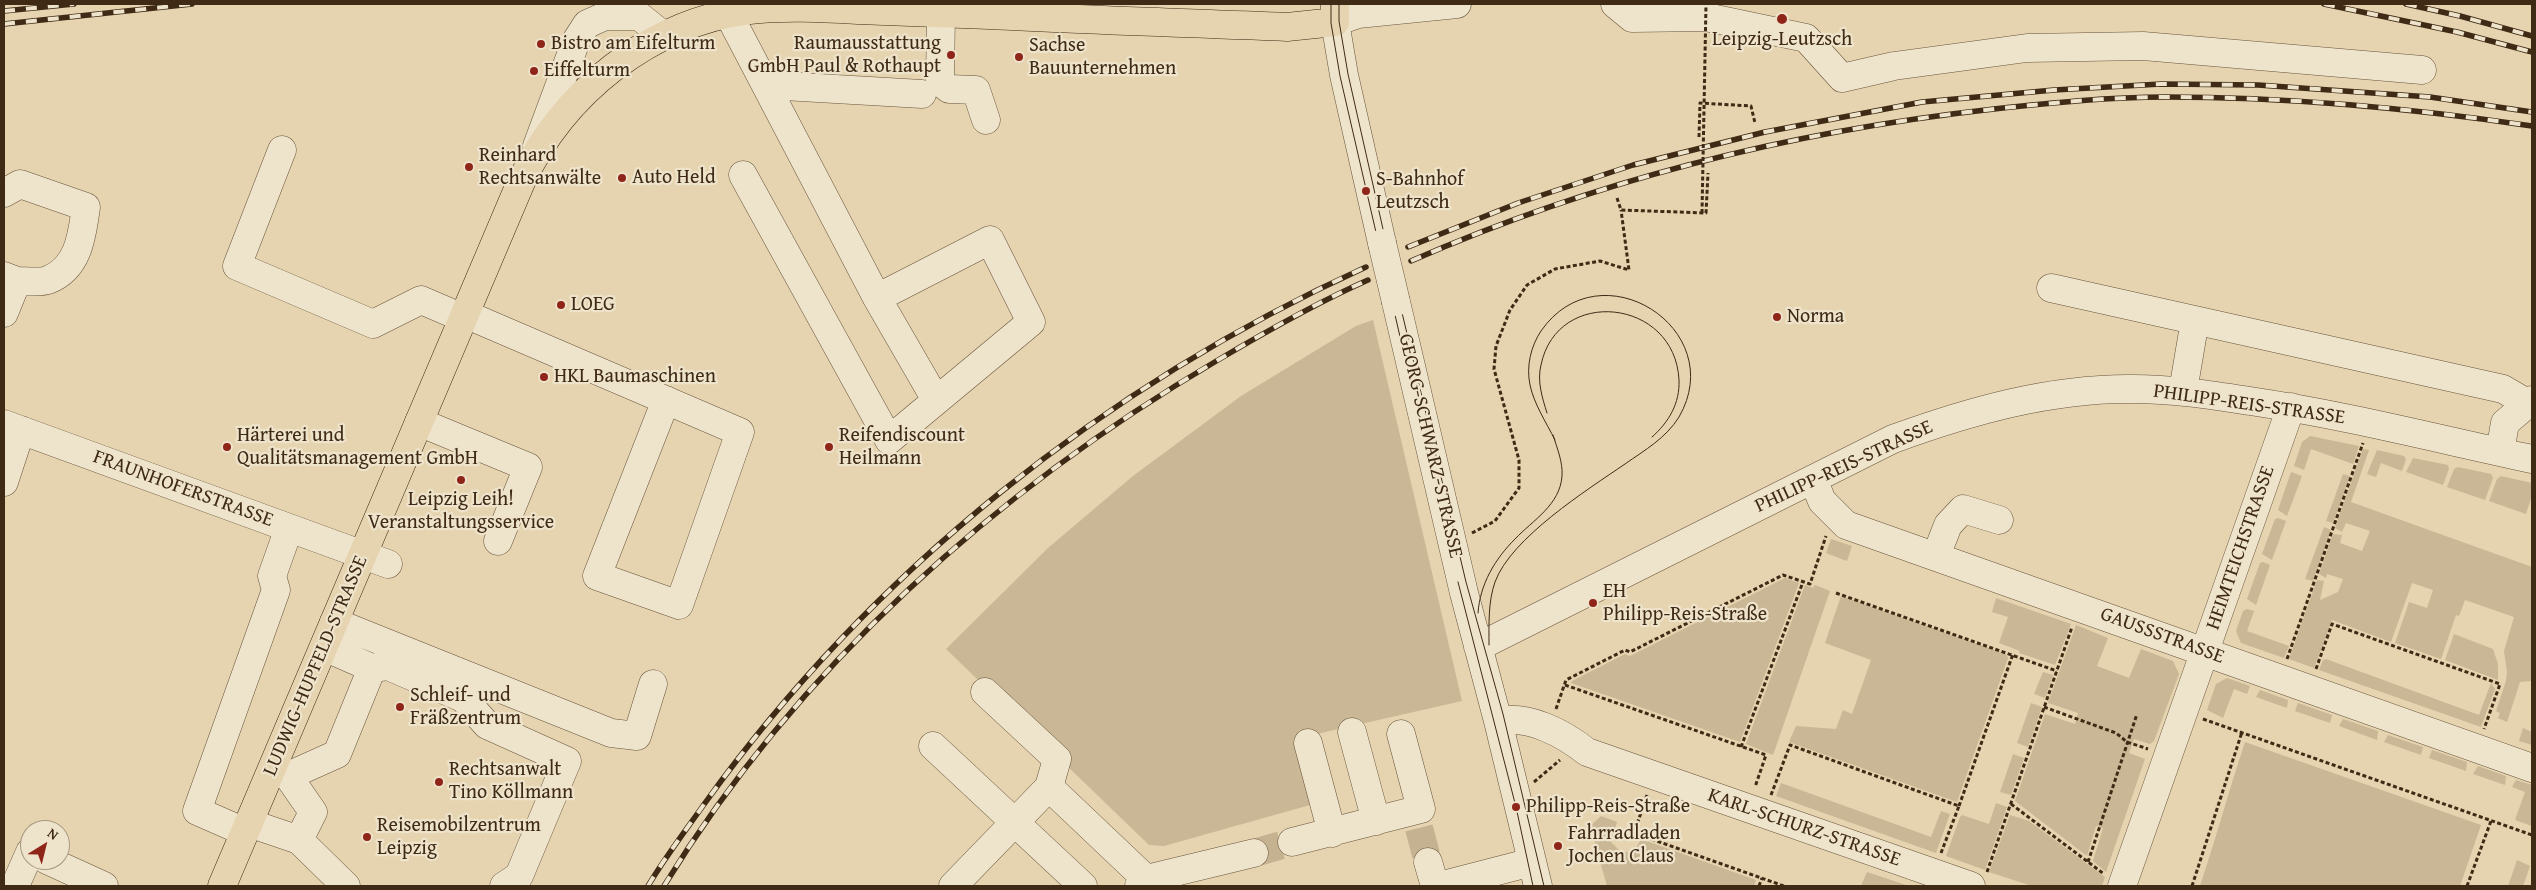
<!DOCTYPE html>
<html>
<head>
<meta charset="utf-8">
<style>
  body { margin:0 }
  #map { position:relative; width:2536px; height:890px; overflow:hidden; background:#e5d4af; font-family:"Gentium Book Plus",serif }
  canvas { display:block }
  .frame { position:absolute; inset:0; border:5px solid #3f2a16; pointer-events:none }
  .north { position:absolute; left:20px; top:820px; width:50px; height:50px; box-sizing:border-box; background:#eee3cb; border:1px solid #a89983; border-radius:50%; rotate:36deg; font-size:14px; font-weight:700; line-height:20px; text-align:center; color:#3f2a16 }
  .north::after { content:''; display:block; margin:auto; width:18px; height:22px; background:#8f2418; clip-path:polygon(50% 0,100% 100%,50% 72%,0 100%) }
</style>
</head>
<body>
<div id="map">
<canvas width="2536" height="890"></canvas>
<div class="frame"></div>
<div class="north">N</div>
</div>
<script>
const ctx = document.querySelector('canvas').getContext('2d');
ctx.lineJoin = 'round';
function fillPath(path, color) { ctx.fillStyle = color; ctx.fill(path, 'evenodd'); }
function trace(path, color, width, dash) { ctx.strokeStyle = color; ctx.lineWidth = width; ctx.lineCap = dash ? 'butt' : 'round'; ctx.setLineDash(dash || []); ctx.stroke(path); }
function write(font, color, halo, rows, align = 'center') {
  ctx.font = font + ' "Gentium Book Plus",serif'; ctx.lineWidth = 4.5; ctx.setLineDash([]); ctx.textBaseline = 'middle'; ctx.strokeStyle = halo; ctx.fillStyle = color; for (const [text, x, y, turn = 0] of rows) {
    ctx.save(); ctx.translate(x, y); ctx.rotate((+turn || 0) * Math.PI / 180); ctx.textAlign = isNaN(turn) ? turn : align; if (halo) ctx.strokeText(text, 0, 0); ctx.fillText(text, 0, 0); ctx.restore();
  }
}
fillPath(new Path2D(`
  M1373,320L1462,701L1299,738L1310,805L1164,846L1149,845L946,649L1048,548L1133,476L1241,396L1356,326Z
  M2310,436L2359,446L2353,464L2311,449L2304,470L2294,466L2302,442Z
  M2363,449L2369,450L2351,502L2532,567V681L2520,682L2507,722L2498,718L2500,713L2496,711L2506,681L2507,672L2504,651L2514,617L2465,600L2459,616L2456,615L2441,659L2395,643L2409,602L2427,608L2433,590L2412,583L2391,642L2332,620L2314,668L2289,659L2317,580L2324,581L2320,600L2338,592L2343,579L2327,574L2326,578L2319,574L2333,534L2342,535L2340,543L2362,551L2370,531L2346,523L2342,532L2335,528Z
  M2377,450L2404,456L2406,459L2402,471L2381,463L2376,477L2367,474Z
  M2413,458L2448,465L2449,469L2443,485L2406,472Z
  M2458,467L2491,474L2493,478L2485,500L2447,487L2454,469Z
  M2291,472L2302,476L2287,516L2278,510Z
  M2343,474L2350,476L2333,523L2326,521Z
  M2501,476L2532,483V495L2526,514L2489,501L2497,479Z
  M2278,518L2286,521L2272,560L2262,554L2275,519Z
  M2324,527L2331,530L2313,581L2305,579Z
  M1831,539L1852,546L1847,561L1826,553Z
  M2263,562L2270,565L2256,605L2247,599L2260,563Z
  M1785,578L1799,583L1740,742L1571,683L1572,681L1625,654L1630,656Z
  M1805,585L1813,588L1815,585L1830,591L1773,755L1746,744Z
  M1841,596L2006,654L2008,658L1957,802L1789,742L1796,726L1836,729L1843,710L1852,714L1871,660L1825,643Z
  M1996,598L2071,624L2055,665L2019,653L2020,651L1999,643L2008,617L1992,612Z
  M2247,609L2254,611L2247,631L2289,646L2284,658L2241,643L2236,631L2243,611Z
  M2076,625L2108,638L2097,666L2129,678L2141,649L2173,661L2179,674L2154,741L2150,744L2134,739L2129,753L2145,759L2106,872L2093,861L2103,828L2096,826L2087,856L2015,801L2045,714L2075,724L2078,713L2048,703Z
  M2454,634L2493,649L2498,664V680L2445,660Z
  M2326,659L2479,715L2491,683L2495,689L2481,727L2319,670L2323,660Z
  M2043,672L2053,675L2045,698L2034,694Z
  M2227,678L2250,686L2247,694L2234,689L2223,718L2207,710L2216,684Z
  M2260,690L2288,700L2287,708L2256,697Z
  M2031,703L2042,707L2028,747L2017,743Z
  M2298,703L2332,715L2330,723L2295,711Z
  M2343,719L2378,731L2377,740L2339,726Z
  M2523,728L2532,732V745L2519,741Z
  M2388,735L2423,747L2421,755L2384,742Z
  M2245,742L2481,825L2460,886H2200C2216,838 2229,790 2245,742Z
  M2432,750L2467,762L2466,771L2429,758Z
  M2013,754L2024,758L2011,795L2000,792Z
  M2478,766L2506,776L2505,785L2473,774Z
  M2516,780L2532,785V826L2515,820L2525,792L2512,787Z
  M1781,783L1931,837L1941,811L1950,814L1936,853L1776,796Z
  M1996,803L2007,807L1985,870L1946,856L1960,817L1962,815L1989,824Z
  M2010,815L2029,821L2105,877L2102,886H2032L1989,872Z
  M1601,816L1617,822L1611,842L1619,850L1633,854L1641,839L1756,880L1754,886H1607L1590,826Z
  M2517,860L2530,866L2523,886H2508Z
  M1867,872L1906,885L1907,886H1861Z`), '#c9b795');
trace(new Path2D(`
  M1419,828L1428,862
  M1254,853L1292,842`), '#c4b290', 28, [28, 14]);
const minor = new Path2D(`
  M1615,4L1632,18L1706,17L1806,38L1842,78L1894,66L2027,48L2143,46L2422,70
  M941,13L940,82L949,89L976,90L986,120
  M729,15L877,298L990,240L1031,322L889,440L743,175
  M766,85L922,94
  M537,146L576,41L587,24L605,16H639L664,36
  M282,150L237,266L373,324L421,300L463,318
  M4,193L20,184L86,207C82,235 79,268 48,280C40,283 26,281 17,281
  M1382,243L1344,75L1335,22L1358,14L1457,4
  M4,276L17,281L4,313
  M2051,288L2503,389L2527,403
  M877,298L936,400
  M1396,302L1464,593L1498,721L1538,886
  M465,314L740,432L679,605L597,576L666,400
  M2183,391L2195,320
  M419,422L528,467L498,541
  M4,424L388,564
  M2500,452L2505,423L2532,400
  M1813,479L1822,501L1846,525L2532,768
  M4,482L21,430
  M1936,556L1948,525L1963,509L1999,520
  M334,622L611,733L637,736L653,684
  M1478,647L1893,439C1970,411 2051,388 2133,389C2173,389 2211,395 2250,401C2345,415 2438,439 2532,459
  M372,668L388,666L463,698L487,725L567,761L519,876L504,886
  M1498,721C1529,715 1563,733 1587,752L1971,886
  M1352,732L1376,821
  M1308,743L1332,833
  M933,746L1083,886
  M272,769L288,776L337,754L372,668L324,647
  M1049,787L1146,879
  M249,823L299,840L313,812L288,776
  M245,832L197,811L276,590L272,576L289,528
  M299,840L346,886
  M1292,842L1421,809L1401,734
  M47,860L104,886
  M1428,862L1435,886
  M15,886L30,852
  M953,886L1049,787L1057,759L985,692
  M1139,886L1146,879L1254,853
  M1439,886L1532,862
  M2122,886L2291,407`);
const major = new Path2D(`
  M222,886L521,182C563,93 649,23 749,10C785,6 822,8 858,10C902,12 945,13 989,15C1088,20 1187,23 1287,27L1335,22V4`);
trace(minor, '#68543c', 29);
trace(major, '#3f2a16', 29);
trace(new Path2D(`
  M1699,137L1700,103L1751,106L1755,123
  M1617,198L1621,210L1706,213L1708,173
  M1472,533L1495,521L1519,488V460L1494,369L1496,346L1510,310L1527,285L1555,269L1600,261L1629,270L1621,210
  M1836,593L2057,671
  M2287,659L2363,443
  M2316,669L2332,624L2500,684L2484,729
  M1565,685L1766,755L1755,787
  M2044,707L2116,733L2127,742L2148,749
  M1556,709L1566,680L1625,650L1630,652L1783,575L1810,584L1826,536
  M2203,719L2532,835
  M1741,747L1803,582
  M1534,782L1560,760
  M1647,795L1634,833L1784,886
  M1771,795L1790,745L1959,806L1941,853
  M2011,804L2104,874
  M1959,806L2013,654
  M2088,862L2137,714
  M1987,872L2072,627
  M1759,886L1762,878
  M2192,886L2242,732
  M2467,886L2491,821`), '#3f2a16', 3, [4, 2.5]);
trace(minor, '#eee3cb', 28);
trace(major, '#e5d4af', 28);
trace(new Path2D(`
  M1331,4V23L1340,76L1410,380
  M1339,4V21L1348,74L1399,300L1466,582L1503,714L1544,886
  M1547,413C1542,397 1537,381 1541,365C1557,286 1675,298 1679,380C1680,403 1669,422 1652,437
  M1458,582L1516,807L1533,886
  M1478,613C1480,584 1495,559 1515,539C1533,520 1560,505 1562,476C1563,462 1557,448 1553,435
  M1489,645C1489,624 1488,602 1495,582C1511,538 1587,490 1625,464C1645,450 1666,438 1679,417C1730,329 1600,246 1541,331C1531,346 1526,366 1530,385C1534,404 1546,422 1555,440`), '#3f2a16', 1);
const rail = new Path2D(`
  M2324,4L2457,32L2532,52
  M2406,4L2460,16L2532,36
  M4,11L74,4
  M4,24L192,4
  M1408,247L1518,203L1633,165L1765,132L1922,102L2054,90L2161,84L2258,85L2430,97L2532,112
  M1411,261C1596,180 1793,131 1994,109C2050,103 2108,97 2166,97C2289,97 2410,108 2532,126
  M648,886C665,857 686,830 705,803C872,571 1106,385 1366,267
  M664,886C798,667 998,489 1218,360C1267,331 1316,303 1368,280`);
trace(rail, '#3f2a16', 5.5);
trace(rail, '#eee3cb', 4, [11]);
const minorBridge = new Path2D(`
  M1382,243L1396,302`);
trace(minorBridge, '#68543c', 29, []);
trace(new Path2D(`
  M1702,213L1706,4`), '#3f2a16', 3, [4, 2.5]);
trace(minorBridge, '#eee3cb', 28);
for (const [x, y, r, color] of [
  [1782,19,6,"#8f2418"],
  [541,44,5,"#8f2418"],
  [951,55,5,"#8f2418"],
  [1019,57,5,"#8f2418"],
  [534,71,5,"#8f2418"],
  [469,167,5,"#8f2418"],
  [622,178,5,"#8f2418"],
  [1366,191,5,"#8f2418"],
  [561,305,5,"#8f2418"],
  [1777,317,5,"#8f2418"],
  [544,377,5,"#8f2418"],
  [227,447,5,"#8f2418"],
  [829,447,5,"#8f2418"],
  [461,480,5,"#8f2418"],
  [1593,603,5,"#8f2418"],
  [400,707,5,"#8f2418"],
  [439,782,5,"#8f2418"],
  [1516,807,5,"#8f2418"],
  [367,837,5,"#8f2418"],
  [1558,846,5,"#8f2418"]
]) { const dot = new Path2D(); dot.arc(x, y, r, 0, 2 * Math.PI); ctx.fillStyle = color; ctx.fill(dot); trace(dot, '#eee3cb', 2); }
write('20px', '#3f2a16', '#eee3cb', [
  ["Leipzig-Leutzsch",1782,40,"center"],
  ["Bistro am Eifelturm",551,44],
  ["Raumausstattung",941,44,"right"],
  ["GmbH Paul & Rothaupt",941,67,"right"],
  ["Sachse",1029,46],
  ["Bauunternehmen",1029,69],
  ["Eiffelturm",544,71],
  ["Reinhard",479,156],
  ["Rechtsanwälte",479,179],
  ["Auto Held",632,178],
  ["S-Bahnhof",1376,180],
  ["Leutzsch",1376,203],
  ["LOEG",571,305],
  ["Norma",1787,317],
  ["HKL Baumaschinen",554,377],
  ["Härterei und",237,436],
  ["Qualitätsmanagement GmbH",237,459],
  ["Reifendiscount",839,436],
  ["Heilmann",839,459],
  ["Leipzig Leih!",461,500,"center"],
  ["Veranstaltungsservice",461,523,"center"],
  ["EH",1603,592],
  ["Philipp-Reis-Straße",1603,615],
  ["Schleif- und",410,696],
  ["Fräßzentrum",410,719],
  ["Rechtsanwalt",449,770],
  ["Tino Köllmann",449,793],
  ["Philipp-Reis-Straße",1526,807],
  ["Reisemobilzentrum",377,826],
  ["Leipzig",377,849],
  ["Fahrradladen",1568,834],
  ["Jochen Claus",1568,857]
], 'left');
write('20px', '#3f2a16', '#eee3cb', [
  ["PHILIPP-REIS-STRASSE",2249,405,8],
  ["GEORG-SCHWARZ-STRASSE",1430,446,77],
  ["PHILIPP-REIS-STRASSE",1844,467,-25],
  ["FRAUNHOFERSTRASSE",183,489,20],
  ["HEIMTEICHSTRASSE",2241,548,-71],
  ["GAUSSSTRASSE",2162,636,20],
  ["LUDWIG-HUPFELD-STRASSE",316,666,-67],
  ["KARL-SCHURZ-STRASSE",1804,828,19]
]);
</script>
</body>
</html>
